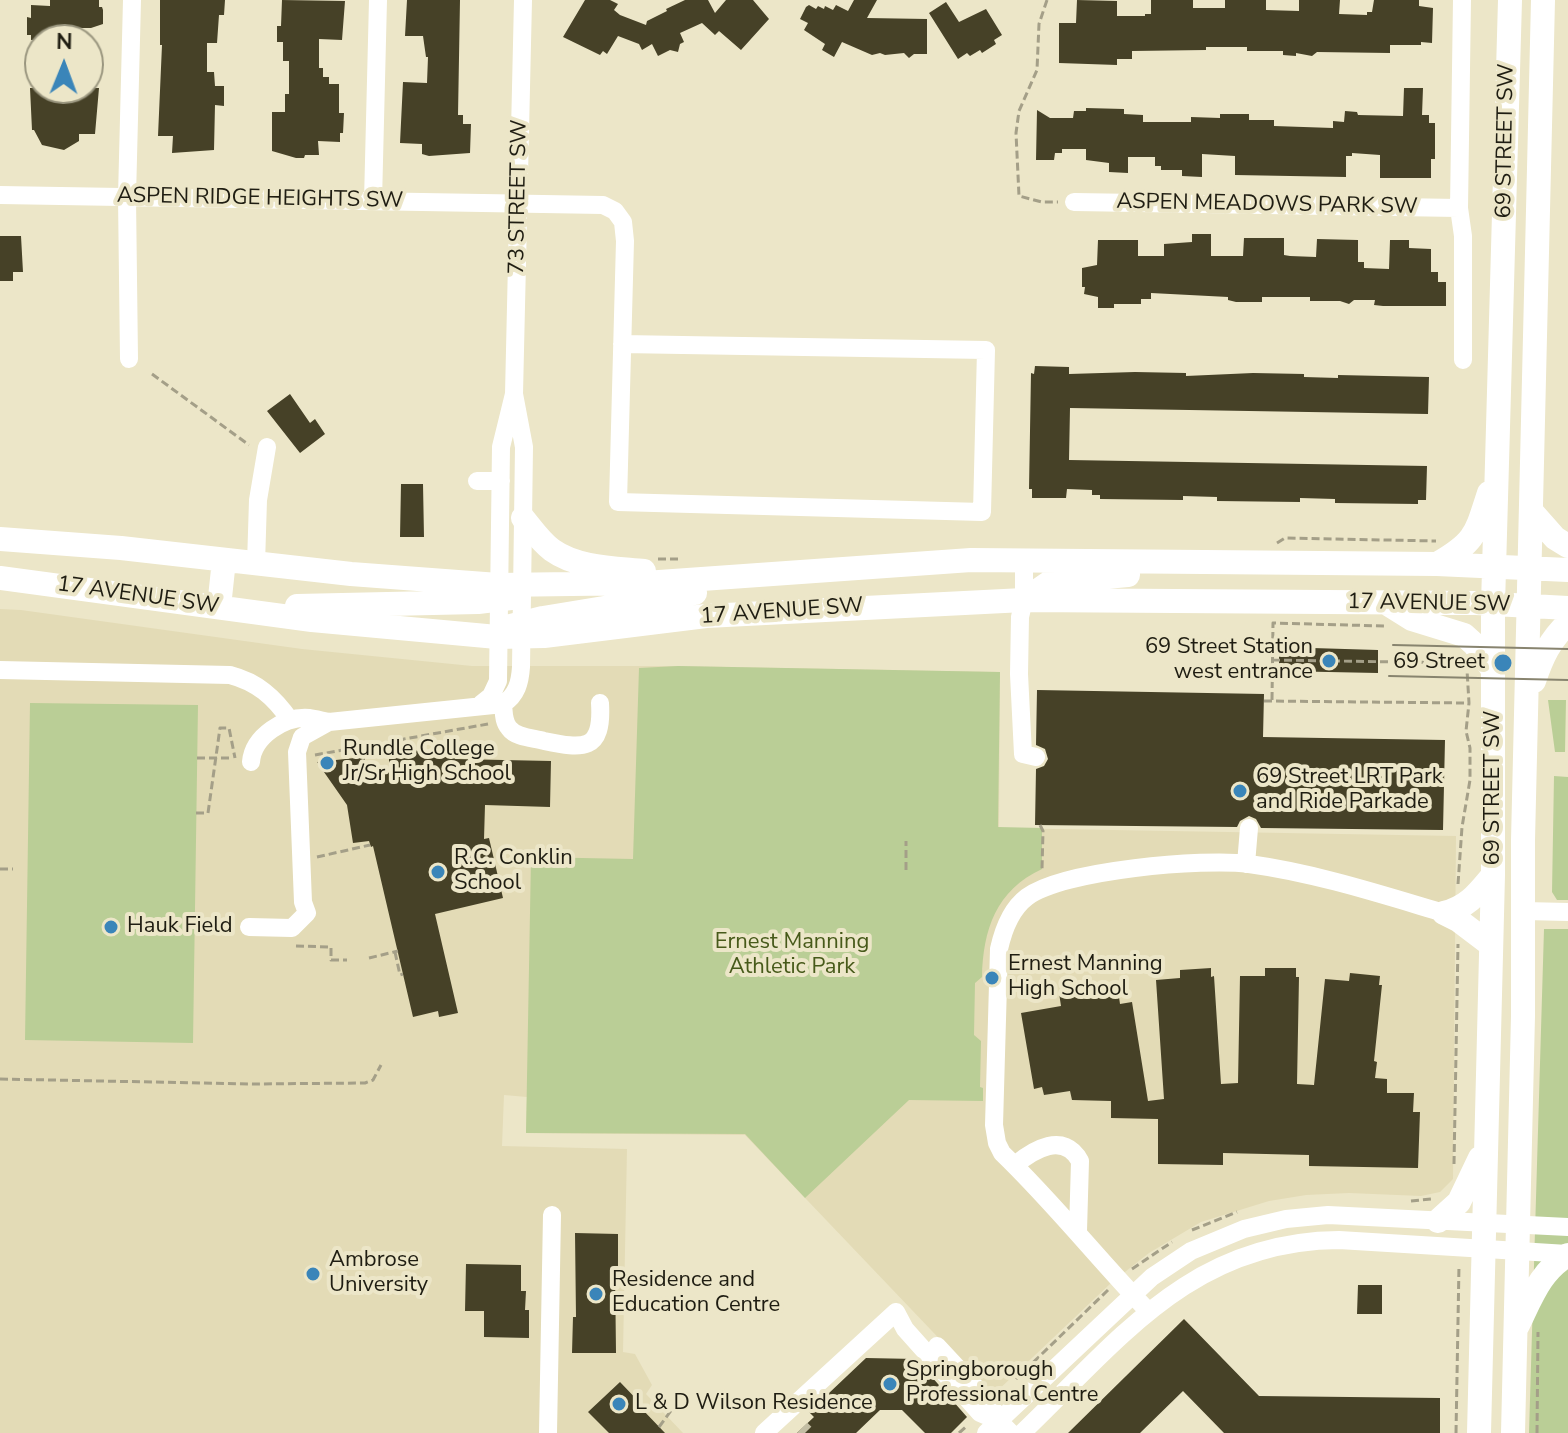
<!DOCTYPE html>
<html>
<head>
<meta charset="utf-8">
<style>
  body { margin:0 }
  #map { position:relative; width:1568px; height:1433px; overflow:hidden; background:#ece6c8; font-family:"Nunito Sans",sans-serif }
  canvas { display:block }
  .north { position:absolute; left:24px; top:24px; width:80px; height:80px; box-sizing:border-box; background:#ece6c8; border:2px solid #9a967f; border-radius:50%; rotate:1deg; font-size:22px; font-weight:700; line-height:32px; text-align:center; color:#1f1d12 }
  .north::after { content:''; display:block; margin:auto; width:28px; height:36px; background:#3a85b9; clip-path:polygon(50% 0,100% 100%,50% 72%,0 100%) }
</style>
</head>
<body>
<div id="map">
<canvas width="1568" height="1433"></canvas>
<div class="north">N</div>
</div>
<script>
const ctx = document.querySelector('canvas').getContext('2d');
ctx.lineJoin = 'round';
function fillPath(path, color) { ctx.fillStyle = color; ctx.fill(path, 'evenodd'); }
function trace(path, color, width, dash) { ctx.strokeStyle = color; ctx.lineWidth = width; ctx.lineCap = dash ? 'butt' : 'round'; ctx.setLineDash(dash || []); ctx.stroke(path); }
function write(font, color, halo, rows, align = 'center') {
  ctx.font = font + ' "Nunito Sans",sans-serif'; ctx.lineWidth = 8; ctx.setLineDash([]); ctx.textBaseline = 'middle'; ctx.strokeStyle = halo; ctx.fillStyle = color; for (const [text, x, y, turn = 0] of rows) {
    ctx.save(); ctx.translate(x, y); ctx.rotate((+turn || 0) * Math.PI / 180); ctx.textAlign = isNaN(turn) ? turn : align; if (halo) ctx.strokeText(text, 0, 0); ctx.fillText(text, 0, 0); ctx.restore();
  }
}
fillPath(new Path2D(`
  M0,609L21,610L302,649L472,666H678L1000,672L999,828L1456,836L1453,1179L1440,1192L1421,1196L1349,1193L1306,1195L1269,1201L1201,1222L1149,1253L1111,1283L993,1395L745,1135L526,1133L527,1097L504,1095L502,1146L627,1149L623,1352L635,1354L652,1385L646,1394L683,1433H0Z`), '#e3dbb6');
fillPath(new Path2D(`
  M678,666L1000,672L998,827L1042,828V869C996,890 983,930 982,977L975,983L974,1035L981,1041L980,1087L983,1088V1101L909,1100L805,1198L745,1134L526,1133L531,857L633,859L639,668Z
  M1548,700H1566L1565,752H1555Z
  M30,703L198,705L193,1043L25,1040Z
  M1554,776L1568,777V900H1557L1552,892Z
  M1544,929H1568V1433H1529Z`), '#bace96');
fillPath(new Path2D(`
  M50,0H99V7H102L103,10V24L91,28H73L72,40H31V35H27V17L31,18V5L50,6Z
  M160,0H225L224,15H219L217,43H207V72H214L215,86H224V106L215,105L214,150L172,153L173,136H158L162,45H160Z
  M282,0L345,1L342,40L319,39V68H323V77H329V84H339V113H344L343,133H340V142L318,141L319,155H305L304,158H296L272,151V112H285V94H289V61H283V42H277V26H281Z
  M407,0H460L458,115H463V124H471L470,153L429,156L422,154V144L400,143L403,82L427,83L428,57H426L423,36H405Z
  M585,0H610L618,4L614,10L620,15L646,25L647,21L667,11L666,9L685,0H708L715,13L726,0H753L769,19L741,50L719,31L715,35L702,23L680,33L684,42L680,44L678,52L670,50L658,56L652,44L642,50L639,44L618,36L607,54L603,51L600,55L563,37Z
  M854,0H877L867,18L927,19V54H914L909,58L904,53L885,55L880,53L872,55L842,42L834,57L822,50L825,44L804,30L808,23L800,19L806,7L809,5L816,9L818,6L824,9L825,6L833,10L836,5L848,11Z
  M1077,0L1117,1V16H1145V14H1151V0H1193V8H1225V0H1266V10L1299,11V0H1340L1339,14L1367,15V12H1372L1374,0H1419V6L1433,8L1432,43L1421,42V45H1390V53L1317,52L1312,56L1296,53V56L1283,55V51H1247V47H1206V50L1132,51V59H1117V65L1059,63V23H1076Z
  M946,2L959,22L986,9L1002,35L994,40L996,44L982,53L980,50L970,56L967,53L958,59L929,13Z
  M30,88H99L95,134H79V141L64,150L42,145L34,130H32Z
  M1404,88H1423L1422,115H1429V123H1435V159H1431V178H1380V155L1352,153V156H1346V177L1235,175V156L1202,154V177L1182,176V170H1161V166H1155V157H1128V173L1109,172V163L1086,160V149H1062V153H1055L1054,160H1036L1037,110L1050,118H1073L1074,111H1086V108L1124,109V114L1143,115V122H1191V117L1220,118V114H1249V120H1274V126L1333,128V121L1344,122L1345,111L1357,112L1358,115L1403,116Z
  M1192,234H1211V256H1243L1244,238H1284V255L1290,256L1316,257L1317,239L1358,240V262H1364V268L1389,269L1390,240H1409V248L1431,249V272H1438V282H1446V306H1383L1374,305L1375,300H1354L1349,304L1340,301H1310V297H1262V302H1236L1228,300V297L1151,293V299H1141V304H1114V308H1098V297L1084,294L1085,287H1082V268L1097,265L1098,240H1138V256H1164V244L1192,242Z
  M0,236H21L23,272H13V281H0Z
  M1035,366L1069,367V374L1135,372L1186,373V376L1253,373L1304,374V377L1338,378V375L1429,377L1428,414L1070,408L1069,460L1427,466L1426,500H1418V504L1335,503V499L1300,498V502L1217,501V497L1183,496V500L1100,499V495H1092V490L1067,489L1066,498H1032V489H1029L1031,373L1034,374Z
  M290,394L310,423L315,419L325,434L300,453L267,411Z
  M401,484H423L424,537H400Z
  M1279,647L1378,650V673L1279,671Z
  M1037,690L1264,694L1263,737L1445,740L1443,830L1261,828L1256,819L1249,816L1240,821L1237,827L1035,825L1036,769L1044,766L1048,759L1045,749L1036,745Z
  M389,750L454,751L455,759L551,761L550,807L485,805L484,839L489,838L503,898L435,914L458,1013L439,1017L438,1011L413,1017L373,846L371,847L369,841L353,843L347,805L317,762L364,757L368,768L389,769Z
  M1211,968V977L1214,976L1221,1084L1238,1083L1240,976H1265V968H1296V977H1299L1297,1084L1314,1085L1325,979L1349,981L1350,973L1380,976L1379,985H1382L1374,1061L1377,1062L1375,1078L1387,1079V1093H1414L1413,1112H1420L1418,1168L1309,1166V1155L1223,1153V1165L1158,1164V1119L1111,1118V1101L1072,1100L1070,1091L1044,1095L1042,1087L1034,1089L1021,1013L1061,1006L1059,993L1117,983L1120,1004L1132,1002L1148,1101L1164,1099L1156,980L1180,978V970Z
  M575,1233L618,1234V1270H615L616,1353H572L573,1317H576Z
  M466,1264L521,1265V1291H526L525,1310H529V1338L484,1337V1311H465Z
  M1358,1285H1382V1314H1357Z
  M1184,1319L1259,1396L1440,1398V1433H1224L1183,1391L1140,1433H1068Z
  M866,1358L916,1359L967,1417L951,1433H925L902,1410H880L856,1433H797L814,1417L809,1412Z
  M620,1382L644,1407L642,1409L665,1433H609L588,1412Z`), '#464127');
trace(new Path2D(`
  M801,1429L805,1433`), '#c3bea4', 18, [18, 9]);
trace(new Path2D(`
  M1047,0L1039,24L1037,70L1019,111L1016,133L1019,196L1042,202H1058
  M152,374L249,445
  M1277,543L1285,538L1436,541
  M658,559H678
  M1272,660L1464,663
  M1272,700L1273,623L1384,626
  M1264,701L1468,703
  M315,755L488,724
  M197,758H233
  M196,813H208L220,728H229L235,758
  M1040,825L1043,831L1042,869
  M317,857L370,845
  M0,869H13
  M906,870V841
  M1458,884L1462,827L1470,780V748L1466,731L1469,703L1467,670
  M296,946L331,947V960H347
  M395,952L400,975L403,974
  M369,958L398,951
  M0,1079L252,1084L365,1083L373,1080L381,1065
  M1454,1164L1458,944
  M1411,1201L1431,1199
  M1192,1230L1237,1212
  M1132,1269L1172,1242
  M1016,1379L1108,1290
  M659,1427L678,1401
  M959,1433L967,1426
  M1456,1433L1459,1265
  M1537,1433L1538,1332`), '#a49f88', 3, [8, 4]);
trace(new Path2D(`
  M1462,0L1459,208L1463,236V360
  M0,195L603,205L615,211L623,222L625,241L618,502L982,512L986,350L622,344
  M373,201L378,0
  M1074,202L1459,208
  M129,359L127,197L132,0
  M477,481H501
  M1024,560V600L1020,617L1019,674L1023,754L1036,757
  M256,564L258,500L267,447
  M0,670L230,675C257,682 274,697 290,720
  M481,704L491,696L498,681L501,447L514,394L523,0
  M503,704C504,712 503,721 509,728C516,738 534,738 544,741C583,749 603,752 600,703
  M251,762C253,736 285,716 309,718C316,719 323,721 329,722
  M1246,864L1249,828
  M1524,911L1568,912
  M249,927L292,928L307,913L303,902L297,752L302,737L329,722L503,704C517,695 520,682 521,667L524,447L514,394
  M1015,1165C1033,1150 1064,1131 1080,1161L1078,1231
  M896,1312L905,1329L980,1413L999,1421L1011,1433
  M1149,1312C1099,1260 1054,1203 1002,1153L997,1143L994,1125L999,949C1003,931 1011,909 1027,897C1063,870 1204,858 1249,864C1315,873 1380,894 1444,913
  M937,1346L990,1403L999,1421
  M548,1433L552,1215
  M764,1433L896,1312
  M986,1433L1152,1277L1191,1251L1244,1229L1286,1219L1328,1215L1568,1227
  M1022,1433C1120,1339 1192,1241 1339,1240L1568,1254`), '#fff', 18);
trace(new Path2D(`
  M1532,512L1555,538L1568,546
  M523,518C532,529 541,542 552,550C577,568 614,568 644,571
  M0,539L121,548L351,574L498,585L645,583L971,560L1437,564L1568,570
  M1437,564C1476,542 1476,533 1489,493
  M0,578L312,620L497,637L544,636L706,616L1024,600L1476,603L1568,608
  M1024,600L1050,582L1128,575
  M1388,604L1412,619L1464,635L1474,644L1493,670
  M297,606L478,602L511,598L514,594
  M219,607L224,560
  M507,627L543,618L695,593
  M1534,681C1542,657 1550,640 1568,623
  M1444,913C1468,907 1478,893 1493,875
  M1444,913L1458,920L1491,945
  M1438,1221L1459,1202L1480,1158
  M1517,1327C1531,1299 1540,1271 1568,1255
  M1479,1433L1493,875V605L1510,0
  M1513,1433L1523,1016V840L1543,0`), '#fff', 24);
trace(new Path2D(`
  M1393,645L1568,649
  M1389,676L1568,680`), '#88846f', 2);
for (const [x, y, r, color] of [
  [1329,661,8,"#3a85b9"],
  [1503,663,10,"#3a85b9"],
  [327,763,8,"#3a85b9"],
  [1240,791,8,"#3a85b9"],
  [438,872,8,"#3a85b9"],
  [111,927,8,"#3a85b9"],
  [992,978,8,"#3a85b9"],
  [313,1274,8,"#3a85b9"],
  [596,1294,8,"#3a85b9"],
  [890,1384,8,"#3a85b9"],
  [619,1404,8,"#3a85b9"]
]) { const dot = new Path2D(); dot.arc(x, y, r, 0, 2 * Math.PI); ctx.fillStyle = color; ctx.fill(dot); trace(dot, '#ece6c8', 3); }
write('22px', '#1f1d12', '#ece6c8', [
  ["69 STREET SW",1506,141,-89],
  ["73 STREET SW",519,197,-89],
  ["ASPEN RIDGE HEIGHTS SW",260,199,1],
  ["ASPEN MEADOWS PARK SW",1267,205,1],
  ["17 AVENUE SW",138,596,8],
  ["17 AVENUE SW",1429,604,1],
  ["17 AVENUE SW",782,612,-4],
  ["69 STREET SW",1494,788,-90]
]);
write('22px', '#1f1d12', '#ece6c8', [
  ["69 Street Station",1313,648,"right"],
  ["west entrance",1313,673,"right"],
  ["69 Street",1485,663,"right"],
  ["Rundle College",343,750],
  ["Jr/Sr High School",343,775],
  ["69 Street LRT Park",1256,778],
  ["and Ride Parkade",1256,803],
  ["R.C. Conklin",454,859],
  ["School",454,884],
  ["Hauk Field",127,927],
  ["Ernest Manning",1008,965],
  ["High School",1008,990],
  ["Ambrose",329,1261],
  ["University",329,1286],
  ["Residence and",612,1281],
  ["Education Centre",612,1306],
  ["Springborough",906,1371],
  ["Professional Centre",906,1396],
  ["L & D Wilson Residence",635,1404]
], 'left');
write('22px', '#475a1a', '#ece6c8', [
  ["Ernest Manning",792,943],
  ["Athletic Park",792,968]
]);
</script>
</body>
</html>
